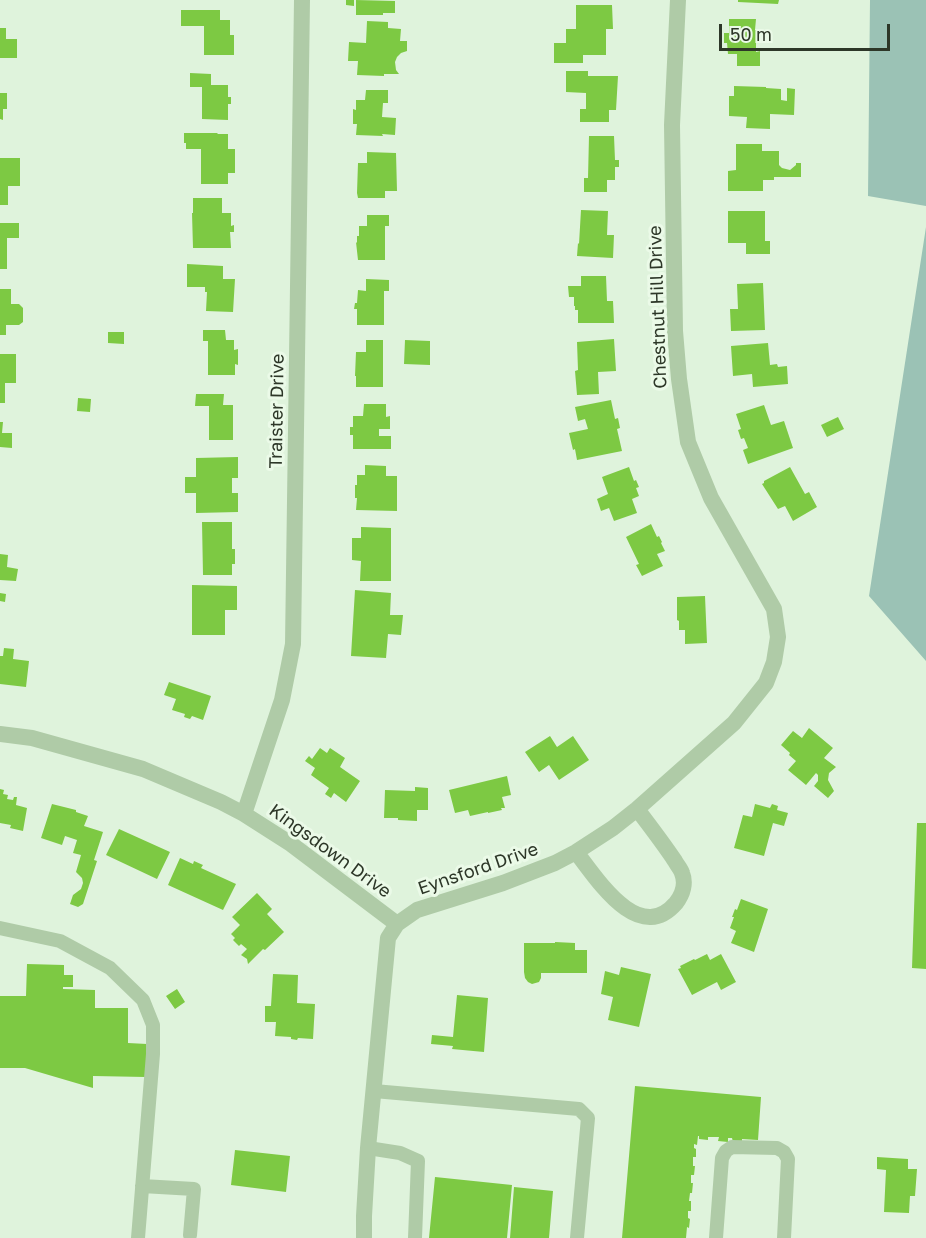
<!DOCTYPE html>
<html>
<head>
<meta charset="utf-8">
<style>
  body { margin:0 }
  #map { position:relative; width:926px; height:1238px; overflow:hidden; background:#dff3dc; font-family:"Golos Text",sans-serif }
  canvas { display:block }
  .scale { position:absolute; left:719px; top:24px; width:171px; height:27px; box-sizing:border-box; border:3px solid #2d3728; border-top:0; padding-left:8px; font-size:18px; line-height:21px; white-space:nowrap; color:#2d3728; -webkit-text-stroke:4px #ebfae8; paint-order:stroke }
</style>
</head>
<body>
<div id="map">
<canvas width="926" height="1238"></canvas>
<div class="scale">50 m</div>
</div>
<script>
const ctx = document.querySelector('canvas').getContext('2d');
ctx.lineJoin = 'round';
function fillPath(path, color) { ctx.fillStyle = color; ctx.fill(path, 'evenodd'); }
function trace(path, color, width, dash) { ctx.strokeStyle = color; ctx.lineWidth = width; ctx.lineCap = dash ? 'butt' : 'round'; ctx.setLineDash(dash || []); ctx.stroke(path); }
function write(font, color, halo, rows, align = 'center') {
  ctx.font = font + ' "Golos Text",sans-serif'; ctx.lineWidth = 6; ctx.setLineDash([]); ctx.textBaseline = 'middle'; ctx.strokeStyle = halo; ctx.fillStyle = color; for (const [text, x, y, turn = 0] of rows) {
    ctx.save(); ctx.translate(x, y); ctx.rotate((+turn || 0) * Math.PI / 180); ctx.textAlign = isNaN(turn) ? turn : align; if (halo) ctx.strokeText(text, 0, 0); ctx.fillText(text, 0, 0); ctx.restore();
  }
}
fillPath(new Path2D(`
  M870,0H926V206L868,196Z
  M926,227V661L869,596Z`), '#9bc2b5');
fillPath(new Path2D(`
  M346,0H354V6L346,5Z
  M356,0L395,1V13H383V15H356Z
  M738,0H779L778,4L738,2Z
  M576,5H612L613,29H606V55H583V63H554V43H566V29H576Z
  M181,10H220V20H230V35H234V55H204V26H181Z
  M729,19H756L755,30H760V36H756V52L760,51V66H737V54H728L727,43H724V33H729Z
  M367,21L388,22V28L401,29L400,41H407V51L401,53L397,57L395,62L396,70L399,74H384V76L357,75L358,61H348L349,42L366,43Z
  M0,28H6V39H17V58H0Z
  M566,71H588V76H618L616,110H609V122H580V109H586V93L566,92Z
  M190,73L211,74V85H228V97H231V104H228V120L202,119V87H190Z
  M734,86L766,87V88L781,89V100L787,101V88L795,89L794,115L770,114V129L746,128L747,117L729,116V96H734Z
  M366,90H388V103H383L382,117L396,118L395,135L382,134L383,136L356,135L357,124H353V109L356,110V100H365Z
  M0,93H7V109H3V120L0,119Z
  M184,133H218L217,134H228V149H235V173H228V184H201V149H186V143H184Z
  M589,136H614L615,160H619V167H615V180H607V192H584V178H588Z
  M736,144H762V151H779V165L782,168L790,170L796,165V163H801V177H774V180H763V191H728V171L736,170Z
  M367,152L396,153L397,191H385V198H358L357,193L358,163H367Z
  M0,158H20V186H8V205H0Z
  M193,198H222V213H231V226L234,225V232H230L231,248H193L192,213H193Z
  M581,210L608,211L607,235H614L613,258L577,256L578,243L579,244Z
  M728,211H765V241H770V254H746V243H728Z
  M367,215H389V226H385V260H358L356,242L357,243V236H359V226H367Z
  M0,223H19V238H7V269H0Z
  M187,264L223,266V279H235L233,312L206,311L207,292H205V287H187Z
  M581,276H606L607,301H613L614,323H578V310H575V306H574V297H569L568,286H581Z
  M366,279L389,280V291H384V325H357V309H354L355,303H357L358,290L366,291Z
  M763,283L765,330L731,331L730,309H738L737,284Z
  M0,289H11V304H19L23,308V322L19,325H6V335H0Z
  M203,330H225L226,340H234V350L238,349V365L235,364V375H208V341H203Z
  M108,332H124V344L108,343Z
  M614,339L616,371L598,372L599,394L577,395L575,371L578,370L577,342Z
  M366,340H383V387H356V376H355L356,352H366Z
  M405,340L430,341V365L404,364Z
  M768,343L770,365L777,364L778,367L787,366L788,384L753,387L752,374L733,376L731,346Z
  M0,354H16V383H5V403H0Z
  M196,394H224L223,405H233V440H209V406H195Z
  M78,398L91,399L90,412L77,411Z
  M611,400L615,419L618,418L620,428L617,429L622,451L577,460L575,449L573,450L569,433L588,429L585,419L578,421L575,407Z
  M364,404H386V417L390,416V429H379V436H391V449H353V435H350V427H353V416H363Z
  M764,405L771,425L784,421L793,448L748,464L743,450L748,448L744,438L741,439L738,430L741,429L736,414Z
  M838,417L844,429L827,437L821,425Z
  M0,422H3L2,433H12V448L0,447Z
  M238,457V478H232V493H238V512L196,513V493H185V477H196V458Z
  M365,465L386,466V476H397V511L356,510L357,498H355V485H357V475H365Z
  M629,467L634,481L636,480L639,487L636,488L639,496L632,499L637,513L614,521L609,508L601,511L597,499L608,494L602,477Z
  M790,467L805,494L809,492L817,507L793,521L785,506L778,509L762,484L764,483V481Z
  M202,522H232V549H235V564H232V575H203Z
  M651,524L657,537L659,536L662,542L661,543L665,551L657,554L663,566L642,576L636,565L639,564L626,537Z
  M361,527L391,528V581H360L361,561L352,560V538H361Z
  M0,554L8,555L7,567L18,569L16,581L0,580Z
  M192,585L237,586V610H225V635H192Z
  M355,590L391,593L390,615H403L401,635L388,634L386,658L351,656Z
  M0,593L6,594L5,602L0,601Z
  M705,596L707,643L685,644V630H679V621L677,620V597Z
  M4,648L14,649L13,659L29,661L26,687L0,684V656H3Z
  M169,682L211,696L203,720L192,716L190,719L184,717L185,714L172,710L176,699L164,695Z
  M809,728L833,748L824,758L836,767L829,773L828,780L834,791L828,798L814,786L818,781V775L816,773L806,785L788,770L796,761L789,755L790,753L781,745L793,731L802,738Z
  M550,736L557,747L573,736L589,760L559,780L549,765L539,772L525,752Z
  M320,748L327,753L330,748L345,758L340,767L360,781L346,802L334,793L331,798L325,794L329,788L311,775L315,768L305,761L309,756L312,759Z
  M507,776L511,795L502,797L505,808H501L502,810L488,813V812L470,816L468,810L455,813L449,790Z
  M415,787L428,788V810H417V821L398,820V818H384L385,790L415,791Z
  M0,789L4,790L3,794L8,795L7,799L13,800L14,797H17L16,805L27,808L23,831L10,828L11,825L0,823Z
  M52,804L76,810V812L88,816L84,826L103,832L94,860L97,861L83,904L78,907L70,904L73,895L81,889L83,883L82,878L76,872L81,855L73,853L77,840L65,836L62,845L41,838Z
  M755,804L770,808L772,804L778,806L777,810L788,813L784,826L773,823L764,856L734,848L743,815L752,817Z
  M917,823H926V969L912,968Z
  M119,829L170,852L157,879L106,855Z
  M180,858L193,864L194,861L203,865L201,868L236,884L223,910L168,885Z
  M257,893L272,909L267,914L284,932L265,950L263,949L248,964L247,959L241,955L247,949L241,944L239,946L233,940L235,938L231,934L240,925L232,917Z
  M741,899L768,909L754,952L731,943L736,931L730,928L734,917H732L735,909L737,910Z
  M555,942L575,943V950H587V973H541V978L539,982L532,984L528,982L525,978L524,972V943H555Z
  M707,954L710,960L721,954L736,982L721,990L717,982L692,995L678,969L681,968L680,966L694,959L695,960Z
  M27,964L64,965V975H73V987H63V989L95,990V1008H128V1043L147,1044L146,1077L93,1076V1088L25,1068H0V996H26Z
  M621,967L651,974L639,1027L608,1020L613,997L601,994L605,971L619,975Z
  M273,974L298,975L297,1003L315,1004L313,1039L298,1038L297,1040L291,1039V1037L275,1036L276,1022H265V1006H271Z
  M177,989L185,1002L175,1009L166,996Z
  M457,995L488,998L484,1052L452,1049L453,1046L431,1044L432,1035L453,1037Z
  M635,1086L761,1097L758,1140L742,1139V1143L733,1142L732,1138H728V1142L718,1141L719,1137H708V1140L699,1139V1136H698L697,1145L694,1144V1148L696,1149V1157H693V1166H695L694,1175H691V1183H693L692,1193H690L689,1201H691V1211H688V1218L690,1219L689,1228L687,1227L686,1238H622Z
  M235,1150L290,1156L286,1192L231,1185Z
  M877,1157L908,1159V1169H917L915,1196H910L909,1213L884,1212L886,1170L877,1169Z
  M435,1177L512,1185L507,1238H429Z
  M514,1187L553,1191L549,1238H510Z`), '#7dc943');
trace(new Path2D(`
  M0,928L60,941L110,968L143,1000L153,1025V1054L138,1238
  M374,1091L579,1109L588,1118L577,1238
  M368,1148L400,1153L418,1161L415,1238
  M142,1186L194,1189L190,1235
  M716,1238L722,1158L726,1151L732,1147L777,1148L784,1152L788,1159L784,1238`), '#afcba7', 14);
trace(new Path2D(`
  M0,734L32,738L143,769L221,802L244,814L291,844L397,924
  M244,814L282,700L293,644L302,0
  M576,852C597,879 639,946 676,903C683,894 686,883 682,873C681,869 677,865 675,861C663,843 650,826 637,809
  M364,1238V1216L368,1148L388,938L397,924L417,910L503,883L555,863L576,852L613,828L637,809L734,723L766,683L774,662L778,637L774,609L711,498L688,442L679,379L675,331L672,125L678,0`), '#afcba7', 16);
write('18px', '#2d3728', '#ebfae8', [
  ["Chestnut Hill Drive",658,307,-92],
  ["Traister Drive",277,411,-89],
  ["Kingsdown Drive",330,851,36],
  ["Eynsford Drive",478,869,-19]
]);
</script>
</body>
</html>
